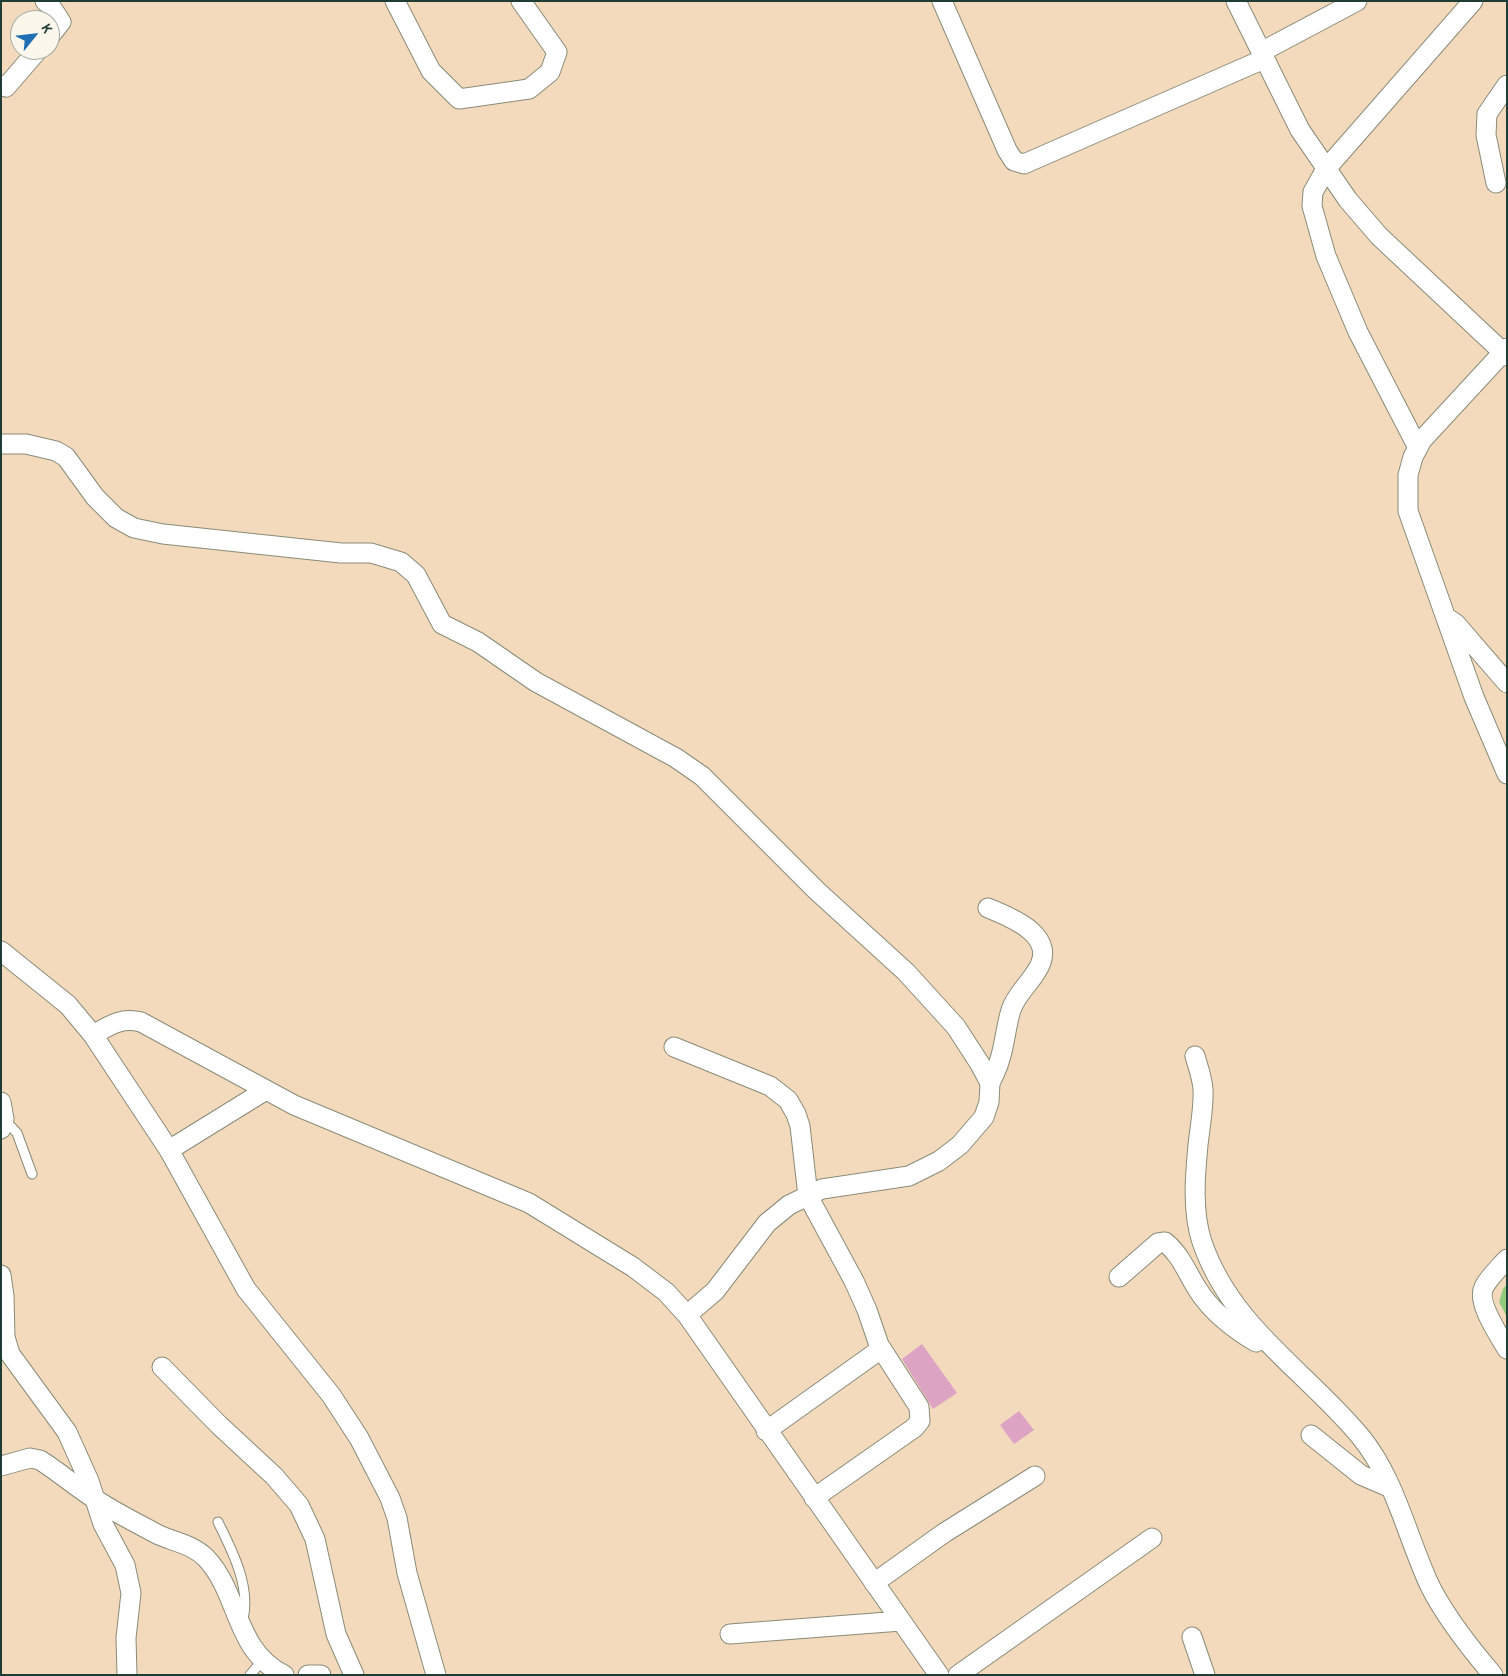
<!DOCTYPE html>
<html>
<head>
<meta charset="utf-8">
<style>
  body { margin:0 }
  #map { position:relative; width:1508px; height:1676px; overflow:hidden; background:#f3dabd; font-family:"Patrick Hand",sans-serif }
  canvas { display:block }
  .frame { position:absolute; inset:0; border:2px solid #1f3d34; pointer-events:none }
  .north { position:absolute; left:10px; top:10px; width:50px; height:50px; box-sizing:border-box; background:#fbf7ec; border:1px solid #a3ada2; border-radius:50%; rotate:61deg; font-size:14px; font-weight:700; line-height:20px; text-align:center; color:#1f3d34 }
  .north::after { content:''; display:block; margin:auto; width:18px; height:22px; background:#1f6fb2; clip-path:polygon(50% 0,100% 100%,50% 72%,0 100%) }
</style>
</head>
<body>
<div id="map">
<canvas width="1508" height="1676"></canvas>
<div class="frame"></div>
<div class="north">K</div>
</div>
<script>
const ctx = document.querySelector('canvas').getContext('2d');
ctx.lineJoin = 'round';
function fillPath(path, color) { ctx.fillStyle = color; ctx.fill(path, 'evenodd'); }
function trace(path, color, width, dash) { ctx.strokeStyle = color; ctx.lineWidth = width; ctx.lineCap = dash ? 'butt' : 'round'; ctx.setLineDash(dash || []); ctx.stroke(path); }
fillPath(new Path2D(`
  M1507,1284V1317L1499,1302L1503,1289Z`), '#91cb7f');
fillPath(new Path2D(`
  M922,1344L957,1393L933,1409L902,1359Z
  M1019,1411L1034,1430L1014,1444L1000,1425Z`), '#dca3c3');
const service = new Path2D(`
  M4,1119L17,1133L32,1174
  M218,1522C232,1550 251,1587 243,1619
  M250,1675L262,1661`);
const minor = new Path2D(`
  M45,1L50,5L61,22L50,36
  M395,1L431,71L459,99L529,89L550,72L557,52L521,1
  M942,1L1007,150L1014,161L1024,164L1264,59
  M1236,1L1300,130L1348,200L1379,236L1507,356
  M1261,52L1357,1
  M1,85L6,87L38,50
  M1496,183L1486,135L1487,114L1507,85
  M1507,348L1422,440L1413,457L1408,475V511L1474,697L1507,774
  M1,444H26L56,451L66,457L95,497L116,518L134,528L163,534L341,553H371L401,562L416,575L442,624L478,642L536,682L676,758L702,776L817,891L906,972L956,1027L980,1064L990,1083L989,1102L984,1117L960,1145L939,1161L909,1176L822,1189L789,1205L767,1223L715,1291L687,1315
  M1418,448L1358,332L1326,256L1312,206L1313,192L1326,169L1473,1
  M1447,618L1456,624L1507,683
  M988,908C1013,918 1060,937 1036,972C1028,985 1016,995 1011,1010C1006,1026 1005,1043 1000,1059C998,1067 994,1075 990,1083
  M1,951L68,1005L93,1035L169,1150L246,1289L331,1395L359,1438L390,1498L397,1518L407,1573L436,1675
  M93,1035C110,1025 122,1017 141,1022L294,1105L529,1203L633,1267L666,1292L687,1315L939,1675
  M674,1047L770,1086L788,1100L796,1114L800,1126L808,1196L854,1281L867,1310L879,1345L919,1407L920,1421L914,1428L814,1498
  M1195,1056C1198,1067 1202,1077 1203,1089C1204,1107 1200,1126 1198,1145C1195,1176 1192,1212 1202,1242C1231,1327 1305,1370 1360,1436C1395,1478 1407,1537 1430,1586C1446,1618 1470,1648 1493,1675
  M1,1102L4,1119L1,1129
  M169,1150L266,1090
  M1507,1259C1500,1267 1489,1277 1484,1287C1476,1302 1499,1335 1507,1349
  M1,1275L4,1296L5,1337L10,1354L67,1432L89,1481L103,1524L125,1565L131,1593L126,1638L127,1675
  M1119,1277L1158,1243L1165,1242C1181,1255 1187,1273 1198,1290C1211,1311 1235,1330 1256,1342
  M162,1367L219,1425L274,1476L299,1505L315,1539L336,1634L354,1675
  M766,1431L881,1349
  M1311,1435L1361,1475L1389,1487
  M1,1466L30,1458L40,1460C59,1472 76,1487 95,1499C114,1512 135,1522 155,1533C172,1542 191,1543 206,1558C240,1594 234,1650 284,1675
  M874,1583L944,1533L1035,1476
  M730,1634L901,1621
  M1192,1637L1205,1675
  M308,1675H321
  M958,1675L1152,1538`);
trace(service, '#898c78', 11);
trace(minor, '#898c78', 21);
trace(service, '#fff', 9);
trace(minor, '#fff', 19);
</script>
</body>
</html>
